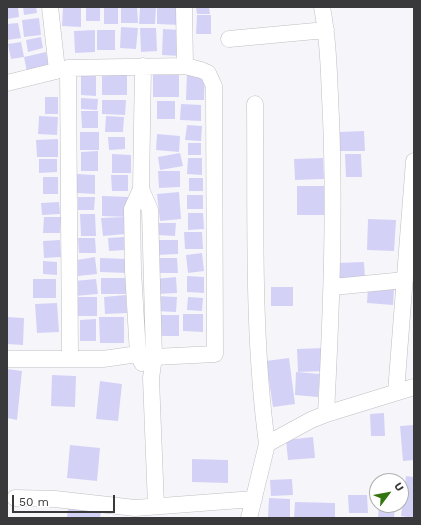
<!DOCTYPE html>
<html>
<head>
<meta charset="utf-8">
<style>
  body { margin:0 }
  #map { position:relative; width:421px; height:525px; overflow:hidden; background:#f6f6fa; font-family:"Work Sans",sans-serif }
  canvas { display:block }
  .frame { position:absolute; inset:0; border:8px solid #39393b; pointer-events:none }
  .north { position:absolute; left:369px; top:473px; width:40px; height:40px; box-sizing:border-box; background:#fff; border:1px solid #b0b0b1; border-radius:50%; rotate:58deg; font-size:11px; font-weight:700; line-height:16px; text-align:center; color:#39393b }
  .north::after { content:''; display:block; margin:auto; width:14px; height:18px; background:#357510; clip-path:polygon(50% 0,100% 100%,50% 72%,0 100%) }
  .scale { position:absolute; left:12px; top:495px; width:103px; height:18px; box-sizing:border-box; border:2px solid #39393b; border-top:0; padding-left:5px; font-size:12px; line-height:14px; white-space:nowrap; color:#39393b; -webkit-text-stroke:3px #fff; paint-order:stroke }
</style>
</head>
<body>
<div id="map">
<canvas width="421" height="525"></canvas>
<div class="frame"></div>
<div class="north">U</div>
<div class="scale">50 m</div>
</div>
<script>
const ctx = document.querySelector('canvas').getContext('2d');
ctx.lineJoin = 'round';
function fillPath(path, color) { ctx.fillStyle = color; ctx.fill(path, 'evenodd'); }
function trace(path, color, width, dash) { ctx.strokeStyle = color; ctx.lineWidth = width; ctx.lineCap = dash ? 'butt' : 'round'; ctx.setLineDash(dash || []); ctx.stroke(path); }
fillPath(new Path2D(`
  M7,7H18L19,17L7,19Z
  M23,7H36L37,13L24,15Z
  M63,7H81V27L62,26Z
  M86,7H100V21H86Z
  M104,7H118V24H104Z
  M121,7H137L138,23H121Z
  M140,7H156L155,24H139Z
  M157,7H179V25L157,24Z
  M196,7H209L210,14H197Z
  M197,15H211V34H196Z
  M39,18L41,35L24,37L22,20Z
  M18,23L21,38L7,40V24Z
  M121,27L138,28L136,49L120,48Z
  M140,28H156L157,51L141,52Z
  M163,29L181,30L180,56L162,55Z
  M95,30V52L75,53L74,31Z
  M97,30H115V50H97Z
  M41,37L43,48L28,52L26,40Z
  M21,42L24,57L11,59L8,44Z
  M46,52L49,67L27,72L24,57Z
  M81,70H96V96L81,95Z
  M187,72L205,73L204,100H186Z
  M127,74V95H102V75Z
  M153,75H179V97H153Z
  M45,97H58V114H45Z
  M81,98L98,99L97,110L81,109Z
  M102,100H126L125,115L102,114Z
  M157,101H175V119H157Z
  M181,104L201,105V121L180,120Z
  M81,111H98V128H82Z
  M39,116L58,117L57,135L38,134Z
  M106,116L124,117L123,132H105Z
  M187,125L202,126L201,141L185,140Z
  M364,131L365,151H338V132Z
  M80,132H99V150H80Z
  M157,134L180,136L179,152L156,150Z
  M108,137H125V149L109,150Z
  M58,139V157H37L36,140Z
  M188,143H201V155H188Z
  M98,151V171H81V152Z
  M180,153L183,166L160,170L158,157Z
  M112,154L131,155V173H112Z
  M345,154H361L362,177H346Z
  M188,158H202V175L187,174Z
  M323,158L324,179L295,180L294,159Z
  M39,159H57V172L39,173Z
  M158,171H180V187L159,188Z
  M77,174L95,175V194L77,193Z
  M111,175H128V191H112Z
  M43,177H58V194H43Z
  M189,178H203V191H189Z
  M297,186H325V215H297Z
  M179,192L181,219L160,221L157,194Z
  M187,195H203V209H187Z
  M102,196L130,197L129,217L102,216Z
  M78,197H95L94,210H78Z
  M59,202L60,214L42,215L41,203Z
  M188,213H203L204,229L188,230Z
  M80,214H95L96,236H81Z
  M44,217H61L60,233H43Z
  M124,217L126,234L103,236L101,218Z
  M368,219L396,220L394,251L367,250Z
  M157,223H176L175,236L157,235Z
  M184,232H202L203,249H185Z
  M124,237L125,250L109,251L108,238Z
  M78,238H95L96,253H79Z
  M60,240L61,257L44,258L43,241Z
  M157,240H178V254L157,255Z
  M202,253L204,271L188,273L186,255Z
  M95,257L97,274L78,276L77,260Z
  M100,258L127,259V273L100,272Z
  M154,258H177L178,273H154Z
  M43,261L57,262V275L43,274Z
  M364,262L365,279L335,280V263Z
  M187,276L204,277V293L187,292Z
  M176,277L177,293L156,294L155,279Z
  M101,278H127V294H101Z
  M33,279H56V298H33Z
  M96,279L98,294L75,296L74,281Z
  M368,286L394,289L393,305L367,303Z
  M271,287H293V306H271Z
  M126,295L127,313L105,314L104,297Z
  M156,296L177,297L176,312L155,311Z
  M77,297H97V316H77Z
  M188,297L203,298L202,311L187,310Z
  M57,303L59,332L37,333L35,304Z
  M183,314H203V332L183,331Z
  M156,315H179V336H156Z
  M7,317L24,318L23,345L7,344Z
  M99,317H124V343H100Z
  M96,319V341H80V320Z
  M324,348L325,371L298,372L297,349Z
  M289,358L295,404L273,407L266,361Z
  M7,369L22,371L17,420L7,418Z
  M296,372L320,374L318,397L295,395Z
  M52,375L76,376L75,407L51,406Z
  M100,381L122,384L118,421L96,419Z
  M384,413L385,436H371L370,414Z
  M414,425V460L403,461L400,426Z
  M313,437L315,458L288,460L286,440Z
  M70,445L100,448L97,481L67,478Z
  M192,459L228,460V483L192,482Z
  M406,476L414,477V518L401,516Z
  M383,477L399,479L398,481H382Z
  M292,479L293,495L271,496L270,480Z
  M348,495H367L368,513H349Z
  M269,498L290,499V518H268Z
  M295,502L335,503V518H294Z
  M379,505H395L394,518H378Z
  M68,508L101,512L100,518H67Z`), '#d4d1f7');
const minor = new Path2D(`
  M50,7L57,70
  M184,7L185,66
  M322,7C329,44 329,80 331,118C335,217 331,316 326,414
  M229,39L326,30
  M7,83L68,68L185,66L201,70L208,73L214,86L215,354L154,357L138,354L103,359H70L68,68
  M255,104C256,218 252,332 267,444
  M141,189L150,210L154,357L151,378L156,506
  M333,287L405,280
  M7,359H70
  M142,363L138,354L133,271L132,209L141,189L143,66
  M396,392L414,161
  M15,498L55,499L135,508L254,499
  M249,518L267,444L311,420L326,414L414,387`);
trace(minor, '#bfbec2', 17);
trace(minor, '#fff', 16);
</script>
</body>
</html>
